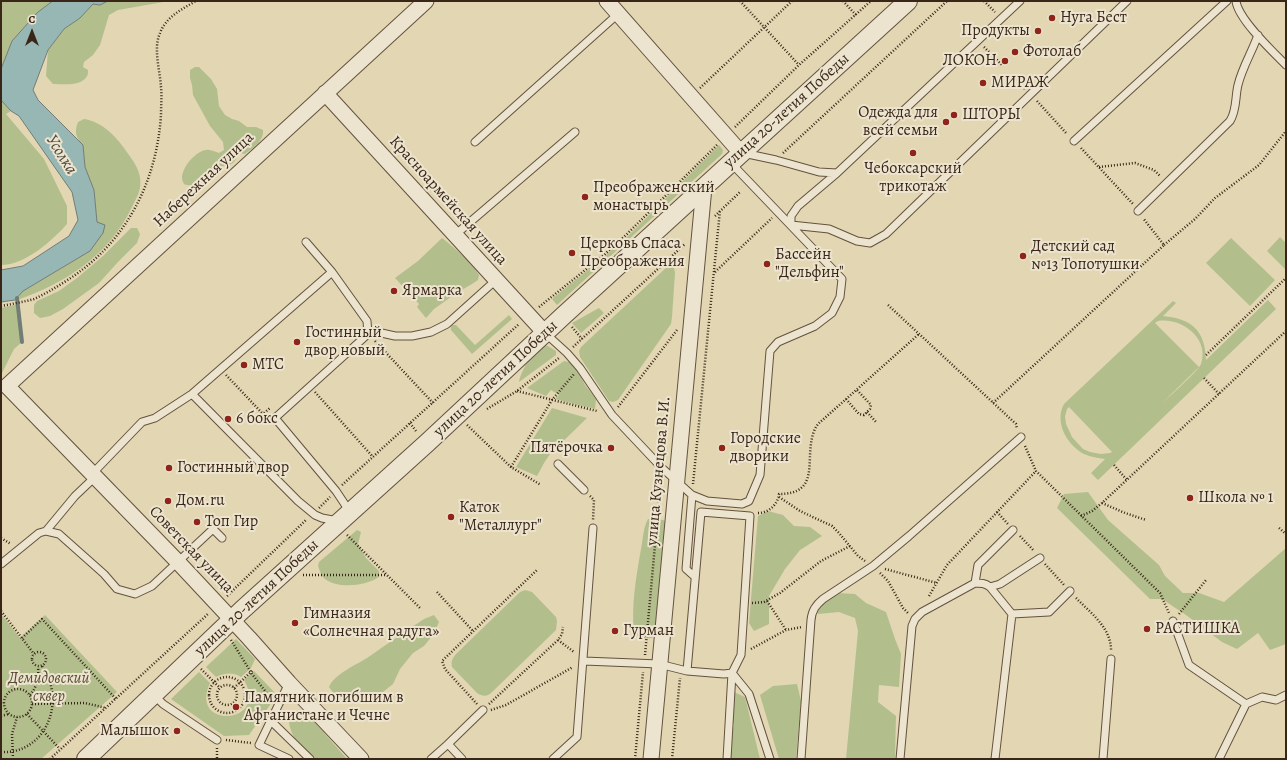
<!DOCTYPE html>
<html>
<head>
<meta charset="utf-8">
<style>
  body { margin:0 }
  #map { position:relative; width:1287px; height:760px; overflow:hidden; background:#e2d6b3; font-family:Alegreya,serif }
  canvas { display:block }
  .frame { position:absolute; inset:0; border:2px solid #392618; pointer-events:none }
  .north { position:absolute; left:12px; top:12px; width:40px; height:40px; -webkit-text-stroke:3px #ece4ce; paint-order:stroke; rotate:0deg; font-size:11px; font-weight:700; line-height:16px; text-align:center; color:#392618 }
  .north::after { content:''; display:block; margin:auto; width:14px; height:18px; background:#392618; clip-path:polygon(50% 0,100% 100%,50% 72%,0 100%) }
</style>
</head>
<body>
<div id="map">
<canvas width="1287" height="760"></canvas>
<div class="frame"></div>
<div class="north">С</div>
</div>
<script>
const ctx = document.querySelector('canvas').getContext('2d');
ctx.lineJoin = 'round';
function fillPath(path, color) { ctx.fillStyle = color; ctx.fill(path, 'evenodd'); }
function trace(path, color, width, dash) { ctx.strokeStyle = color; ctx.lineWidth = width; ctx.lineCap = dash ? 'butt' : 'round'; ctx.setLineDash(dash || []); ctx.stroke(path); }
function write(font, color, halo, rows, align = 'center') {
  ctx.font = font + ' Alegreya,serif'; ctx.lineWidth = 4; ctx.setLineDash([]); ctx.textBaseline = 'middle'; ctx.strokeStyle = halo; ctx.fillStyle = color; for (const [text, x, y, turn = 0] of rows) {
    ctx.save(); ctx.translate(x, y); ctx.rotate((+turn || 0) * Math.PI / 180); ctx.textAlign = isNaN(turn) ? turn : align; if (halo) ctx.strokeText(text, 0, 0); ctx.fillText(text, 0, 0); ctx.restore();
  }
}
fillPath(new Path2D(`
  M1,1H53L37,13L12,41L1,69Z
  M108,1H169L118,10L109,15L100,45L93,55L84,62L83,67L88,70C88,72 88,75 87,76C81,87 63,84 53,84L46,76L48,50L64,29L80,18L93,4L100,5Z
  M195,67H199L211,79L217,89L219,106L225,115L232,119L239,121L247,127H256L263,130C264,141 253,148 245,154L240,153C237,156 236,161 233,163C228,166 222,165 216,170C212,173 210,177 207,180C202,185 191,187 184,184C183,182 182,180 182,178C182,167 196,151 206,150C210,149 215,152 219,153L224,150L223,142L210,126L193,95L192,85L190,78V70Z
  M1,99L11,111L6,114L44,159L67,206V224C52,241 25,265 1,265Z
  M84,119C101,121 117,137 126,151C132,159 139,168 140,178C142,189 137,197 132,207C110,254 65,284 17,300V298L23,291L90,251L97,222L94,190L85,167L83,145C76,138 74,132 78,122Z
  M719,145L723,150L722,154L557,305L552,299L605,256L629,235Z
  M131,228H137L140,234L137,243L118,262L99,283L63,309L50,316L40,318L34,313V305L37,301L59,291L77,278L103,256Z
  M1280,237L1286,243V270L1267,251Z
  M442,238C454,247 472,263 479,275L478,280L472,284L458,292L434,309L426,318L417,307L419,304L395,278L418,261Z
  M1231,238L1275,280L1250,306L1206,263Z
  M668,266H671L674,268L675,273L672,317L671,324L618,400L613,402L609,401L580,357L579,351L581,347Z
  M1268,300L1276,309L1098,480L1091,473L1105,459C1098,458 1091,457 1084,454C1067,445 1054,422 1064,404L1173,301L1176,303L1163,316C1192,319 1205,330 1206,360ZM1158,321C1182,317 1210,339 1201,364C1199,370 1168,398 1161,404L1199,367L1155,323ZM1095,382L1069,407L1112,452L1110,453L1101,454L1090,452L1083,449L1072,437L1066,424L1065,416L1067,409Z
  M18,304L22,342L14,349L1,375V308Z
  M599,308L604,313L581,333L572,323Z
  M509,315L512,319L472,354L451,330V327L452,325H456L475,345Z
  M546,345L556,351V355L519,382C521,370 534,349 546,345Z
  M564,361L569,362L579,373L585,385L596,399L595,409L555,399L559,395L551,390L546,396L527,388Z
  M552,408L587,418L550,454L544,463L537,476L516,467Z
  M1088,492L1108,520L1159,565L1165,576L1183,593H1199L1224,602L1286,548V644L1270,650L1258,633L1237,649L1222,642L1186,615L1162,599H1150L1057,508L1064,494Z
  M768,511L783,515L794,526L810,527L822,536L800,550L785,569L769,596V624L754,631L749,623L758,516Z
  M648,519L664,520L666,524L655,635L652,638C645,639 640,638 634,633C631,606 636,577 641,549C643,540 643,528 648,519Z
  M357,530L361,532L358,544L366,558L379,571V577C366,586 338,589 325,579C321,576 320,571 318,566L319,562Z
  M525,590L532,592L556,617L557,621L556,630L490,694C485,697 482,696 477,693L452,667C451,661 452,659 456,654L520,592Z
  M837,593L855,594L866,603L886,612L895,639L901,654L899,687L879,685L878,702L896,716L895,759H846L858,631L855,618L839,612L818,614L817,610L829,595Z
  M1,614L20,638L45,615L117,692L41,759H1Z
  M434,615L439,622L433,635L424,646L413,653L400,669L393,684L383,692L353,694L336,697L329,687C335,673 357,665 370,656C388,643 406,631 424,619Z
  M236,639L255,659L251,668L241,677C232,672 225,673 216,677L206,667Z
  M254,671L277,695L249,735L224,736L171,699L199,672L210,683C188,730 270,725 244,680Z
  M797,684L801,701L796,759H779L760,695L773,686Z
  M734,692L745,697L760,759H725L734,725L727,696Z
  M296,712L312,719L347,759H309C299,745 287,732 289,714Z`), '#b3be8d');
const water = new Path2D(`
  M53,1H108L100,5L93,4L80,18L64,29L48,50L33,90L38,100L83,145L85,167L94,190L97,222L105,225L103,233L90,251L23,291L15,300L1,302V270L23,266L69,236L78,220L72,192L19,116L11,111L1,100V69L12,41L37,13Z`);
fillPath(water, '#97b7b5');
trace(water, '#717d76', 1);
trace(new Path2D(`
  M17,298L22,342`), '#717d76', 4);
const service = new Path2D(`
  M1236,1C1238,19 1273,52 1286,65
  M1074,141L1227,1
  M475,142L618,14
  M743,153L776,160L819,172L837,173L1020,1
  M1138,211L1230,121C1237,110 1235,97 1238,85C1242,68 1252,52 1258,35
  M791,225L829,229L857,241L870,243L886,234L1127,1
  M791,225V216L798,206L837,173
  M455,235L575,132
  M306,242L332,272L367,321L368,334
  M545,333L567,353L580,368L612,415L662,468L692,495L707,501L742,504L749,501L760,475L770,351L778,342L815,326L832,313L840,297L842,279L731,163
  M192,394L298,501L315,515L322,518L338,521
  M558,464L584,490
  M92,474L142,422L155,418L192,394L332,272
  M692,495L686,569L695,577
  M350,512L336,491L275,418L368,334L377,332L395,336H412L431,332L447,324L496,280
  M46,531L75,496L95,477
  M1,564L39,533L46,531L59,534L104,574L117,589L135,594L152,586L213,529L222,538
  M975,583L978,565L1013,530
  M990,587L1000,584L1040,558
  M1012,614L1049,612L1070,591
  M1173,621L1189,665L1246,704
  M584,661L659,664L687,671L724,674L732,673L749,694L770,759
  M687,671L701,512L750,516L741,655L732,673L727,759
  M154,695L163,704L217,740
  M271,721L310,759
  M448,744L483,710
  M289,759L259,745L289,683
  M431,759L448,744L462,759
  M553,759L577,737L593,528
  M801,759L811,620C812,610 816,605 823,599L873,566L909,536L1021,437
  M900,759L912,626L915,619L922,612L975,583C981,583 985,583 990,587L1012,614L995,759
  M1103,759L1111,659
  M1219,759L1246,704L1262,697L1276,700L1286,695`);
const minor = new Path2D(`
  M607,1L741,153
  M325,93L545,333
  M361,759L289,683L249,638L177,561L7,386L426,1
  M651,759L704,187`);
const tertiary = new Path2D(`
  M86,759L242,610L427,443L563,316L908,1`);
trace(service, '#63523f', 9);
trace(minor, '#63523f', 17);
trace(tertiary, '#63523f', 20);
trace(new Path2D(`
  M740,1L799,65
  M843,1L856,15
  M984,1L995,12
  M984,47L1002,65
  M1020,84L1025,89
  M700,88L792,1
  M1037,101L1067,134
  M735,127L799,65L871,1
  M1081,148L1133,204
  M783,153L947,1
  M1099,167L1135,163L1154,170L1160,176
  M715,216L740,192
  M1164,245L1195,219L1215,198L1259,165L1286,131
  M715,272L772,218
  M888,305L1016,424L1017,429
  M1,306C12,304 23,302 34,299C45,294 55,288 66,281C125,244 157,183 161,114C161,105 162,96 161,87C160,70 153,49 160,33C166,17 182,9 196,1
  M539,307L604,255L627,234L717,145
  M572,327L582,339
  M375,341L433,403
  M573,347L685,244
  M1206,355L1286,278
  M226,375L263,414
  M1204,378L1219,394
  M517,391L597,411
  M315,392L373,457
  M846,399L859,414L864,415L870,409L871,405L857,390
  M993,403L1164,245L1143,218
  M618,407L677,330
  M487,409L517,391L559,358
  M867,412L876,422
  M255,421L270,408
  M410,423L416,431
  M467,425L511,467L541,485
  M1025,446L1036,471L1160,593L1169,613
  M663,456L669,397
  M1114,465L1127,480
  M511,467L552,400L574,374
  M693,484L720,210
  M342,485L519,324
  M590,496L594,500L593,520
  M779,497L800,511L832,526L839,533L858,556L865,561
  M1102,503L1125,513L1146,520
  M319,508L330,497
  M997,512L1008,524
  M758,513C769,513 778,504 779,494C819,494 806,463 812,438C813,433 815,428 818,424L919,334
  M1081,516L1092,511L1102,503L1286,331
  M1279,528L1286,534
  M347,535L420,608
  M1020,536L1034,551
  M1,538L11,544
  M1045,564L1065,586
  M885,569L937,583
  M880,573L888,581L903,608L909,614
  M303,575H386
  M437,592L473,631
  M227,596L307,519
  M929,596L947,565L1036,471
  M1076,598C1091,613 1111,628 1111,650
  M767,601L786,630
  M752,603L764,602L780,593L821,561L850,546
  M1,611L34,654
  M1179,614L1206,580
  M22,638L42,619L116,699
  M231,640L252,674L272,700
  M558,640L574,652
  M751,649L786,630L802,627
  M32 659a7 7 0 1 1 14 0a7 7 0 1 1-14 0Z
  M645,655L661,479
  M201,669L220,688
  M209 695a18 18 0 1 1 36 0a18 18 0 1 1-36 0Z
  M217 695a10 10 0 1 1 20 0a10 10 0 1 1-20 0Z
  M234,688L253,670
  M4 703a14 14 0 1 1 28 0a14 14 0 1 1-28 0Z
  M30,695C37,687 39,677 38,667
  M32,704L85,703L106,708
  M477,704L445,669L442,661L538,569
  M489,704L558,640L562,634L563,627
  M491,710L506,705L573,667
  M27,714L60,749
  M1,716L9,714
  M226,740L251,743
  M217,748V759
  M1,752C37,754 59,719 51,686C50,679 46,672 42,666
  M13,759L12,734L17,717
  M50,759L209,613
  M635,759L643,672
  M672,759L680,678`), '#392618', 2.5, [1, 2]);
trace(service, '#ece4ce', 7);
trace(minor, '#ece4ce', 15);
trace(tertiary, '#ece4ce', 18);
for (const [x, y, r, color] of [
  [1052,18,4,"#8f2418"],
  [1038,31,4,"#8f2418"],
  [1015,52,4,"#8f2418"],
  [1005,61,4,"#8f2418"],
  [983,83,4,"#8f2418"],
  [954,115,4,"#8f2418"],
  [946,122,4,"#8f2418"],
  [913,153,4,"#8f2418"],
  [585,197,4,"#8f2418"],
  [572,253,4,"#8f2418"],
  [1023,256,4,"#8f2418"],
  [767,264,4,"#8f2418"],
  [394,291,4,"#8f2418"],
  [297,342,4,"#8f2418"],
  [244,365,4,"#8f2418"],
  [228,419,4,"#8f2418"],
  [611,448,4,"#8f2418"],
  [722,448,4,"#8f2418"],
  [169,468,4,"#8f2418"],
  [1190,498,4,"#8f2418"],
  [168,501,4,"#8f2418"],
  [451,517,4,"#8f2418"],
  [197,522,4,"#8f2418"],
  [295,623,4,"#8f2418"],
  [1147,629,4,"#8f2418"],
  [615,631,4,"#8f2418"],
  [236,707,4,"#8f2418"],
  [177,731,4,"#8f2418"]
]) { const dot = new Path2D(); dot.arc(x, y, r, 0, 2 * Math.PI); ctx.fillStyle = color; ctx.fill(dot); trace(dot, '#ece4ce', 1.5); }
write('16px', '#392618', '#ece4ce', [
  ["Нуга Бест",1060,18],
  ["Продукты",1030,31,"right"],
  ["Фотолаб",1023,52],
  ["ЛОКОН",997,61,"right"],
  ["МИРАЖ",991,83],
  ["Одежда для",938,113,"right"],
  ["всей семьи",938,131,"right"],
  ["ШТОРЫ",962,115],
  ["Чебоксарский",913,169,"center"],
  ["трикотаж",913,187,"center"],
  ["Преображенский",593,188],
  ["монастырь",593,206],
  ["Церковь Спаса",580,244],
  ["Преображения",580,262],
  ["Детский сад",1031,247],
  ["№13 Топотушки",1031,265],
  ["Бассейн",775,255],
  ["\"Дельфин\"",775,273],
  ["Ярмарка",402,291],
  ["Гостинный",305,333],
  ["двор новый",305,351],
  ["МТС",252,365],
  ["6 бокс",236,419],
  ["Городские",730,439],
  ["дворики",730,457],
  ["Пятёрочка",603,448,"right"],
  ["Гостинный двор",177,468],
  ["Школа № 1",1198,498],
  ["Дом.ru",176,501],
  ["Каток",459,508],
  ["\"Металлург\"",459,526],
  ["Топ Гир",205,522],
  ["Гимназия",303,614],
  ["«Солнечная радуга»",303,632],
  ["РАСТИШКА",1155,629],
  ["Гурман",623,631],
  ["Памятник погибшим в",244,698],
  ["Афганистане и Чечне",244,716],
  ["Малышок",169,731,"right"]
], 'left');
write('16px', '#392618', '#ece4ce', [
  ["улица 20-летия Победы",787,111,-42],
  ["Набережная улица",204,180,-43],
  ["Красноармейская улица",448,201,48],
  ["улица 20-летия Победы",496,379,-43],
  ["улица Кузнецова В.И.",659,471,-85],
  ["Советская улица",191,550,46],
  ["улица 20-летия Победы",257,598,-43]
]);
write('italic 16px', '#584c35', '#ece4ce', [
  ["Демидовский",49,679],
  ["сквер",49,697]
]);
write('italic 17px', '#504a3f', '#ece4ce', [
  ["Усолка",61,155,58]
]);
</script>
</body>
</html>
